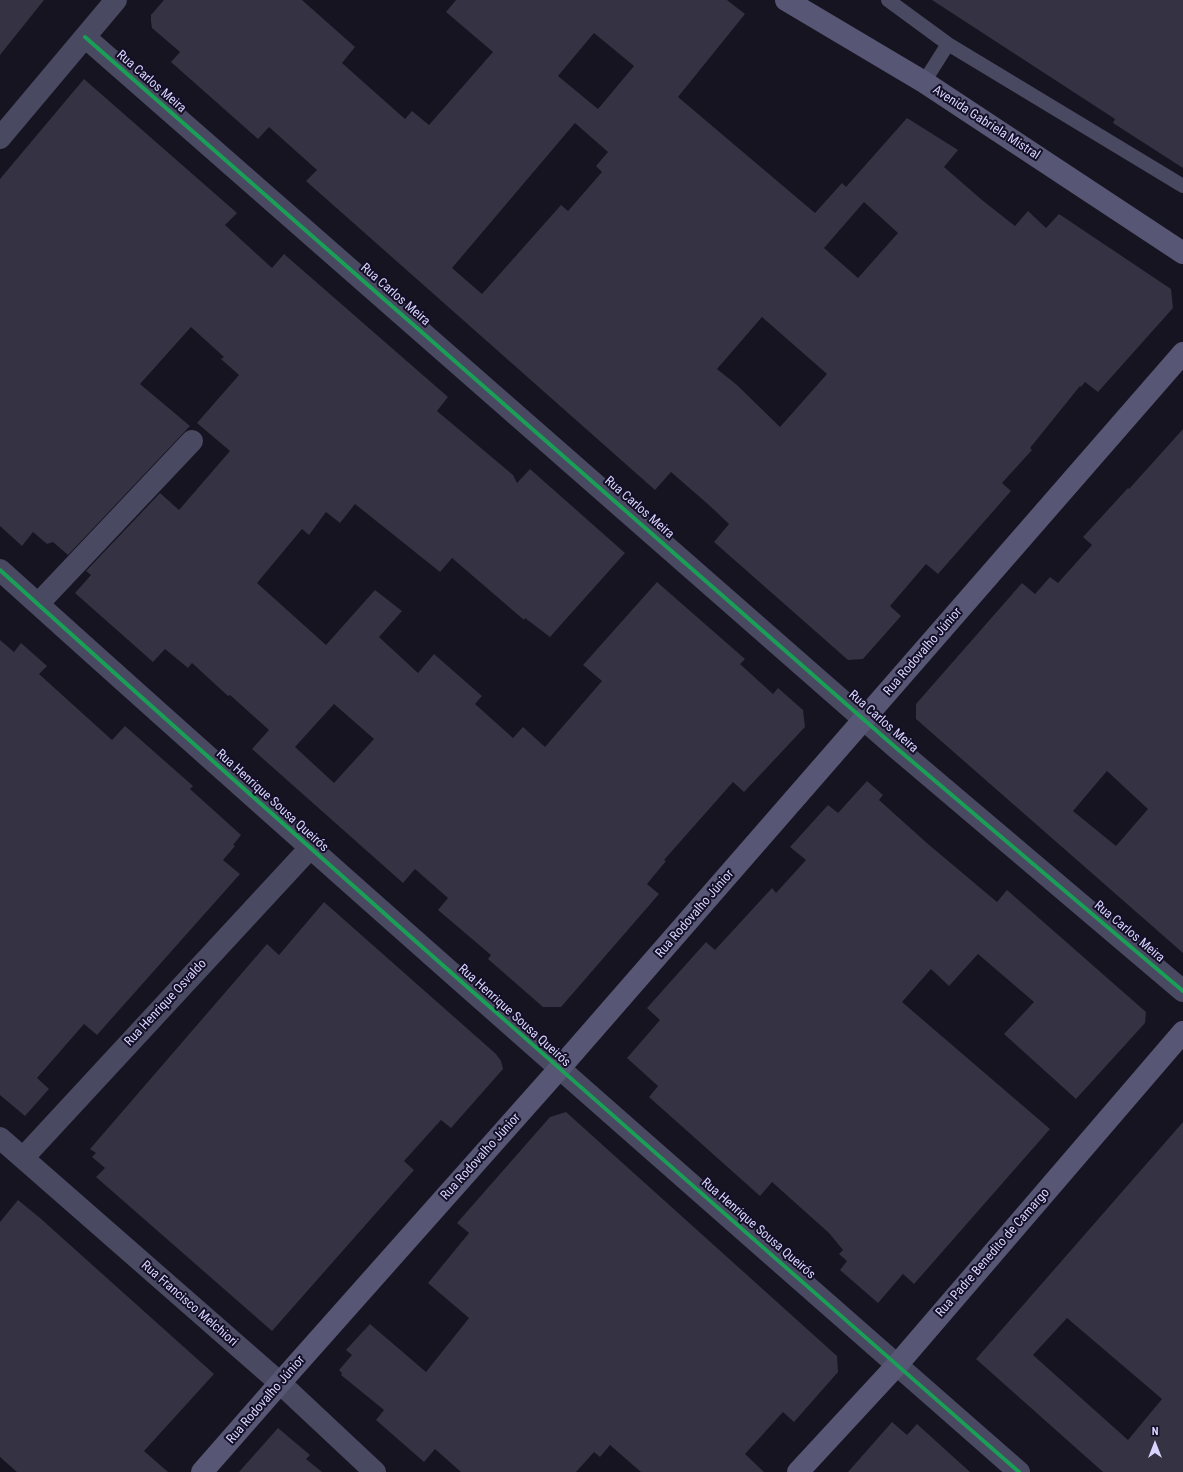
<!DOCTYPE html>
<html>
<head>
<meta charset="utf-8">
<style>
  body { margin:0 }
  #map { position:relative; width:1183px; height:1472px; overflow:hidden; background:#161421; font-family:"Roboto Condensed",sans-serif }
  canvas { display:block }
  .north { position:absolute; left:1135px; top:1424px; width:40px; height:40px; -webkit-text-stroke:3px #130f26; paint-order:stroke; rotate:0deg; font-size:11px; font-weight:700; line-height:16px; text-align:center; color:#d9d4ff }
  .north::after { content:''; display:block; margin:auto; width:14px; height:18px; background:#d9d4ff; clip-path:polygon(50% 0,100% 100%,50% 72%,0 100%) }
</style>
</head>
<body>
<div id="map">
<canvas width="1183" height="1472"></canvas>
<div class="north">N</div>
</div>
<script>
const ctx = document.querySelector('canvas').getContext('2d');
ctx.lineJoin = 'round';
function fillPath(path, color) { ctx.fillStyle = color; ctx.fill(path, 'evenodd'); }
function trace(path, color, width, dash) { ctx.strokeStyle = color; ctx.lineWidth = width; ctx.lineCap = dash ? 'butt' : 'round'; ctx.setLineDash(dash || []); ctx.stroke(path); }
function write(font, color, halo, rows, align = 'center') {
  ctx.font = font + ' "Roboto Condensed",sans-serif'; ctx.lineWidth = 4; ctx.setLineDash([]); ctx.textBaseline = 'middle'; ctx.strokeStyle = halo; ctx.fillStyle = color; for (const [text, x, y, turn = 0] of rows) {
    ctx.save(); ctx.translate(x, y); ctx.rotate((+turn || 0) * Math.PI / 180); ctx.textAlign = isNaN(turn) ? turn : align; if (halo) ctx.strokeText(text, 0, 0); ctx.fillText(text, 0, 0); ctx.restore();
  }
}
fillPath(new Path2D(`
  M0,0H44L0,55Z
  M164,0H302L355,47L342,63L405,119L412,111L429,125L493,52L446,12L456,0H727L745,14L678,97L815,213L842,183L846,187L907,118L958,150L944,167L982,200L1015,226L1028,211L1046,228L1059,214L1171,289L1173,308L1098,392L1085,382L1081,387L1080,386L1030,448L1032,450L1002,483L1011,491L938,574L926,564L890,606L901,616L863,659L848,660L714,542L729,524L710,506L671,472L655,490L306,181L317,170L269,127L258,139L171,62L180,52L152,28L151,21V15ZM594,33L634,66L598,109L558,76ZM575,123L608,152L596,166L602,172L568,211L561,205L482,294L452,268ZM864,202L898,233L858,278L824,248ZM762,317L827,374L780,427L737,385L717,369Z
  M932,0H1183V168L1113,123L1115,119Z
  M84,79L237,213L225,225L272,268L284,254L448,397L437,411L513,475L517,483L530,469L625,553L550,637L525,618L524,620L452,558L440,572L355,504L340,523L326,512L309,535L302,529L257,583L326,645L375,590L402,611L379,637L418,673L434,654L482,696L475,704L513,738L523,727L545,747L602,681L583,665L657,582L745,659L740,664L773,694L778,688L803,710L805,727L744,792L733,782L664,860L666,861L647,884L659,894L561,1007H543L488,959L491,955L438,910L448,898L415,869L403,883L252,749L269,730L230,695L228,696L192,663L188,668L165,649L153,662L75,593L91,575L86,571L160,493L179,510L230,451L197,423L239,375L221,359L224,357L191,327L140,384L190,426L68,555L53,542L47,544L33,532L22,546L0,526V179ZM334,704L374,739L334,783L295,747Z
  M1183,429V953L916,719V704L1022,583L1035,594L1050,577L1058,583L1092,545L1083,537L1128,488L1129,489ZM1107,771L1148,809L1116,846L1073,811Z
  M0,640L14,652L21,643L47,666L39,674L112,740L125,726L193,786L190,789L241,835L233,845L235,846L223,860L240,874L97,1035L84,1024L37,1078L49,1089L25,1116L0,1095Z
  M867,781L883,795L879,800L928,844L997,902L1007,890L1146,1012L1145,1023L1076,1099L1004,1034L1034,1002L978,954L949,986L931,969L902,1002L1050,1129L914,1284L903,1274L878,1303L840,1270L847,1261L839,1254L843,1250L829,1233L772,1182L760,1196L649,1097L658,1086L627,1058L660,1020L647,1008L706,942L715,950L772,888L776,893L806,860L790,847L828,805L838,813Z
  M324,902L496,1054L501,1061L503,1069L451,1128L441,1120L404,1161L414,1170L272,1331L96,1177L105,1168L92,1157L96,1153L90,1149L267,944L279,955Z
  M566,1112L837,1356L838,1372L794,1422L783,1412L745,1454L764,1472H641L610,1445L600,1457L594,1452L576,1472H461L435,1449L424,1462L376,1420L384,1410L341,1375L342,1373L339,1370L352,1355L346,1350L370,1324L426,1372L469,1318L428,1283L469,1233L457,1223L550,1117Z
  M1183,1122V1472H1103L976,1359ZM1067,1318L1162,1399L1128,1440L1033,1355Z
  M18,1200L40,1218L214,1374L144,1451L168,1472H17L0,1457V1222Z
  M892,1422L907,1435L917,1424L970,1472H848Z
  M278,1428L310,1455L306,1459L322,1472H239Z`), '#343243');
trace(new Path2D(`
  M888,0L948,44L1183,186
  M924,82L948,44`), '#4a4962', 14);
trace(new Path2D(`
  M85,37L894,746L1183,991
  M0,138L116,0
  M0,570C337,874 678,1173 1019,1472
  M38,604L192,441
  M0,1138L280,1383L375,1472
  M23,1158L310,848`), '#4a4962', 22);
trace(new Path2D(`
  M786,0L924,82L1183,253
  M202,1472L280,1383L559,1069L1183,353
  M798,1472L897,1365L1183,1032`), '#575674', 22);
trace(new Path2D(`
  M85,37L894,746L1183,991
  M0,570C337,874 678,1173 1019,1472`), '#1a9f57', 4);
write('13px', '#d9d4ff', '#130f26', [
  ["Rua Carlos Meira",151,82,41],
  ["Avenida Gabriela Mistral",986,123,33],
  ["Rua Carlos Meira",395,295,41],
  ["Rua Carlos Meira",639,508,41],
  ["Rua Rodovalho Júnior",923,652,-49],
  ["Rua Carlos Meira",883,722,41],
  ["Rua Henrique Sousa Queirós",272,801,42],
  ["Rua Rodovalho Júnior",695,914,-49],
  ["Rua Carlos Meira",1129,932,40],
  ["Rua Henrique Osvaldo",166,1003,-47],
  ["Rua Henrique Sousa Queirós",514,1016,42],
  ["Rua Rodovalho Júnior",481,1157,-48],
  ["Rua Henrique Sousa Queirós",758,1229,41],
  ["Rua Padre Benedito de Camargo",993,1253,-49],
  ["Rua Francisco Melchiori",189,1304,41],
  ["Rua Rodovalho Júnior",266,1400,-49]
]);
</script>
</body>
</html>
